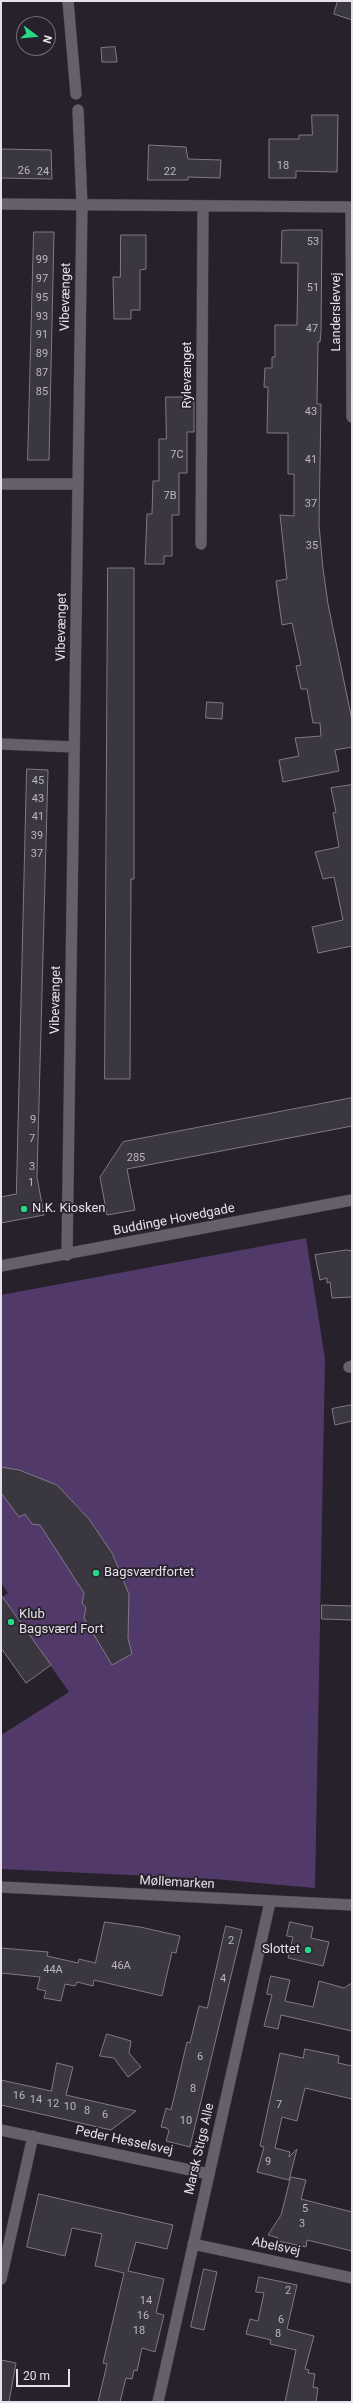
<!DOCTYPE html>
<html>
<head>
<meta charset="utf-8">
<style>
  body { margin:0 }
  #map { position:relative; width:353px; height:2403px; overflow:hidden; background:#26212a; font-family:Roboto,sans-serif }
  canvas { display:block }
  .frame { position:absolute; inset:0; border:2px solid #e4e1e8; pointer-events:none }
  .north { position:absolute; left:16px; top:16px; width:40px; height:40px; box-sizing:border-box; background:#26212a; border:1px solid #726e76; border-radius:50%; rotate:106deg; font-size:11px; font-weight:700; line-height:16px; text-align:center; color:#e4e1e8 }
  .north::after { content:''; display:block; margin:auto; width:14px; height:18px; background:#27d885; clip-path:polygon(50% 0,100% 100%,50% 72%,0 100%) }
  .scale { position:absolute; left:16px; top:2369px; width:54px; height:18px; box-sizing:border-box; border:2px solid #e4e1e8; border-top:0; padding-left:5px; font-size:12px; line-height:14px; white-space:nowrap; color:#e4e1e8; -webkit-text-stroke:3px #26212a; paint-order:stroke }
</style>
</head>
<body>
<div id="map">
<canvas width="353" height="2403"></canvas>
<div class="frame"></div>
<div class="north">N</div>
<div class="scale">20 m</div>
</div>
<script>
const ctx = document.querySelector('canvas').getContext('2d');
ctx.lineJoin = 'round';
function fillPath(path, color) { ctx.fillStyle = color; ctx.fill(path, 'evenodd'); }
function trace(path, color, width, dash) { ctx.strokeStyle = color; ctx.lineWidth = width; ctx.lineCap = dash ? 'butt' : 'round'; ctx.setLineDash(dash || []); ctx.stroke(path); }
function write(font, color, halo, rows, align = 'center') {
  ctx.font = font + ' Roboto,sans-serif'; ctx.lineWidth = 3.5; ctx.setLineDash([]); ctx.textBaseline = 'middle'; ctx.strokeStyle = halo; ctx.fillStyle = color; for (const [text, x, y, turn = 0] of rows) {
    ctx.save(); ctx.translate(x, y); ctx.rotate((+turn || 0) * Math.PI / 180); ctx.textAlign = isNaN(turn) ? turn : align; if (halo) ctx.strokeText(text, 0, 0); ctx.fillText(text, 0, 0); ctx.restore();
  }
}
fillPath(new Path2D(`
  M306,1238L325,1359L315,1888L214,1879L1,1869V1735L69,1692L2,1597L8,1593L1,1583V1295Z`), '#513a69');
const building = new Path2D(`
  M338,1H352V20L334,14Z
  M115,47L117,62H102L101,48Z
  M312,115H338L337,172L296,171V178H269V139H299V135H312Z
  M149,145L186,147L188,159L221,160L220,178L188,177V180H148Z
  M1,149L51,150L52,179L1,178Z
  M289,230H322L321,331L320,342H318L317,404H321L319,525L323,569L328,604L352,720V747L335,750L339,771L283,782L279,760L299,756L295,738L321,736L320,723H313L307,689H301L296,666L301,665L292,623L282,625L276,581L287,579L280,515L294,516V474H288V433H267L268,387H264L265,368H272V357H275V325H297L298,263H281L282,231Z
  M34,232H54L49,460H28Z
  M121,235H146V269L140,270V310H131V319H114L113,277H120Z
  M166,397H194V432H187V473H179V515H172V556H164V564H145L147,514H152L153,481H159V439H166Z
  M108,568H134V879H131L130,1079H105Z
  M207,702L223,703L222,719L206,718Z
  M27,769L48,770L37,1177L44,1215L1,1223V1197L16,1194Z
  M352,785V946L318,953L312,927L343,920L334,877L323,879L315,852L339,847L333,813L336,812L331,788Z
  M352,1098V1126L127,1169L135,1210L107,1215L100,1177L123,1142Z
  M347,1250L352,1251V1297L332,1298L330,1282L327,1283V1278L320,1280L315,1255Z
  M352,1405V1421L335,1425L332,1409Z
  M1,1467L19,1470L57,1485L89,1519L112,1553L129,1594L128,1638L132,1654L112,1665L84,1618L86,1608L82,1603L84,1593L40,1525L32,1524L25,1514L19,1517L1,1493Z
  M1,1595L51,1665L26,1683L1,1648Z
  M322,1605L352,1606V1620L322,1619Z
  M105,1922L140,1927L180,1936L176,1953L172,1952L162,1996L94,1980L93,1986L77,1982L75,1986L65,1984L61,2001L44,1998L46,1991L37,1989L40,1977L1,1973V1948L48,1952L47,1956L78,1963L79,1959L95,1963Z
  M290,1922L313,1927L311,1938L329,1942L323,1966L288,1958L293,1937L287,1936Z
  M226,1926L242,1930L190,2147L166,2141L169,2131L167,2128L161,2127L166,2108L171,2110L187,2042L190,2043L199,2006L207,2008Z
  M271,1976L290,1980L285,2001L313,2007L319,1981L344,1988L352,1983V2031L281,2015L278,2029L264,2026L272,1995L267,1994Z
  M107,2034L131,2041L129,2053L141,2067L128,2077L114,2058L100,2056Z
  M305,2049L339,2056L338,2063L352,2066V2099L305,2088L297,2121L282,2117L275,2148L290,2152L289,2157L297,2149L289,2180L257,2172L264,2147L260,2146L280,2053L303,2058Z
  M57,2063L73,2067L66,2095L136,2111L111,2130L1,2105V2080L51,2091Z
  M291,2177L306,2180L301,2199L352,2212V2251L307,2240L306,2247L278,2241V2238L268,2235L281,2215Z
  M39,2194L173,2225L167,2249L136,2242L128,2271L164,2279L156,2313L164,2315L155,2352L142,2348L137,2371L134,2370L132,2379L126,2378L120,2402H98L107,2364L103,2363L124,2273L95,2266L102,2234L72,2228L65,2256L27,2247Z
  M204,2269L217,2272L204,2330L191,2327Z
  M259,2277L297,2285L287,2329L314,2336L305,2369L309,2370L308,2373L315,2374L313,2387L318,2388L316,2402H285L296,2350L270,2344L271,2340L246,2334L250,2319L258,2321L264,2293L256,2292Z
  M1,2360L16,2363L9,2402H1Z`);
fillPath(building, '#3b3741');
trace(building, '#7f7a86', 1);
const minor = new Path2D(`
  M68,1L76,94
  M1,204L352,207
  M351,207L352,417
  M1,484H78
  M201,544L203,206
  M1,744L74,747
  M67,1255L82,205L78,110
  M349,1367L352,1366
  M1,2130L209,2174
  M193,2244L352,2278
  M1,2279L33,2136
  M158,2402L270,1902`);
const tertiary = new Path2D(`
  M1,1266L352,1200
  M1,1887L352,1905`);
trace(minor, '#423e46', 12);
trace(tertiary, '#423e46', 12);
trace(minor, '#65606b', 11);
trace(tertiary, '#65606b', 11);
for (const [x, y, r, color] of [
  [24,1209,4,"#27d885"],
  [96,1573,4,"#27d885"],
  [11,1622,4,"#27d885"],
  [308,1950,4,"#27d885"]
]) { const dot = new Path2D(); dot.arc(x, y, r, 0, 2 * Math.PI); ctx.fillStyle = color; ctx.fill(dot); trace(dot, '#26212a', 1.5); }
write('11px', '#bab6be', null, [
  ["18",283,166],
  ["26",24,171],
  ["24",43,172],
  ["22",170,172],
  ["53",313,242],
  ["99",42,260],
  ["97",42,279],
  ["51",313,288],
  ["95",42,298],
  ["93",42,317],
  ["47",312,329],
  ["91",42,335],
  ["89",42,354],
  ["87",42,373],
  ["85",42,392],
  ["43",311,412],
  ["7C",177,455],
  ["41",311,460],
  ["7B",170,496],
  ["37",311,504],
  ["35",312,546],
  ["45",38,781],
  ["43",38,799],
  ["41",38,817],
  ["39",37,836],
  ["37",37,854],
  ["9",33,1120],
  ["7",32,1139],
  ["285",136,1158],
  ["3",32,1167],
  ["1",31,1183],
  ["2",231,1941],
  ["46A",121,1966],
  ["44A",53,1970],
  ["4",223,1979],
  ["6",200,2057],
  ["8",193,2089],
  ["16",19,2096],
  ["14",36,2100],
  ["12",53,2104],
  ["7",279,2105],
  ["10",70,2107],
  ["8",87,2111],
  ["6",105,2115],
  ["10",186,2121],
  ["9",268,2162],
  ["5",305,2209],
  ["3",302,2224],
  ["2",288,2291],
  ["14",146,2301],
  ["16",143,2316],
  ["6",281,2320],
  ["18",139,2331],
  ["8",278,2334]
]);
write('13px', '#e4e1e8', '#26212a', [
  ["Vibevænget",66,297,-89],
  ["Landerslevvej",337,312,-90],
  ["Rylevænget",188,375,-90],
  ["Vibevænget",62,627,-89],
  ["Vibevænget",56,1000,-89],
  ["Buddinge Hovedgade",174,1220,-11],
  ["Møllemarken",177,1883,3],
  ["Peder Hesselsvej",124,2141,12],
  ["Marsk Stigs Alle",200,2149,-77],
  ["Abelsvej",276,2247,12]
]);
write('13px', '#e4e1e8', '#26212a', [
  ["N.K. Kiosken",32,1209],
  ["Bagsværdfortet",104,1573],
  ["Klub",19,1615],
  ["Bagsværd Fort",19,1630],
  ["Slottet",300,1950,"right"]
], 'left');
</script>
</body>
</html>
